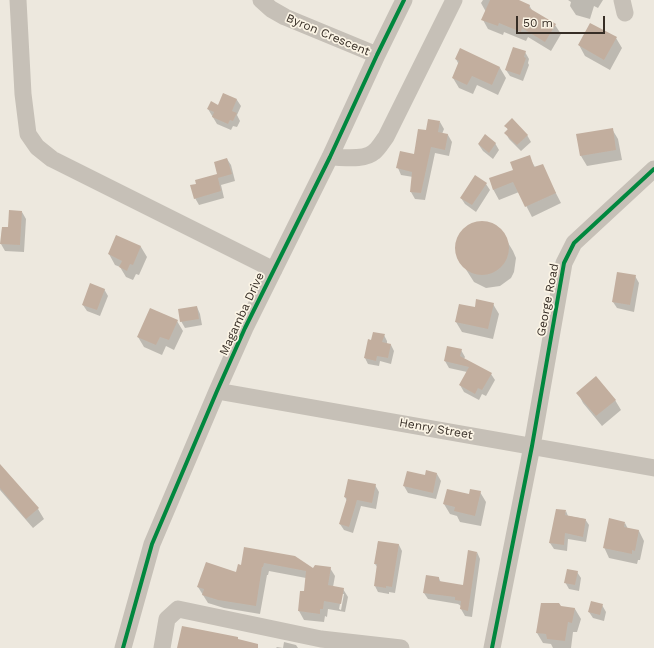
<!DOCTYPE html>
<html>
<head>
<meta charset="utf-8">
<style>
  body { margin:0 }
  #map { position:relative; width:654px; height:648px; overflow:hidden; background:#ede8de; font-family:"Work Sans",sans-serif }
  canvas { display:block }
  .scale { position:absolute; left:516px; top:16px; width:89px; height:18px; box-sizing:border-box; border:2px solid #372e26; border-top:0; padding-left:5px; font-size:12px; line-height:14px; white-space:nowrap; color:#372e26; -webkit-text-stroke:3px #fbf4e5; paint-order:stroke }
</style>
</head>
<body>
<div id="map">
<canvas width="654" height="648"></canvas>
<div class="scale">50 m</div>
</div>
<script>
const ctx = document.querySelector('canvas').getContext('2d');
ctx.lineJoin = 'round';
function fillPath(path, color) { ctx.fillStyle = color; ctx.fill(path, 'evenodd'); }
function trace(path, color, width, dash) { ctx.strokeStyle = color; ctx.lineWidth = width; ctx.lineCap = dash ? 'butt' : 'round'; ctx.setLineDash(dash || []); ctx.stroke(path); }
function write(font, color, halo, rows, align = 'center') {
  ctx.font = font + ' "Work Sans",sans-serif'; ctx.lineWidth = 3.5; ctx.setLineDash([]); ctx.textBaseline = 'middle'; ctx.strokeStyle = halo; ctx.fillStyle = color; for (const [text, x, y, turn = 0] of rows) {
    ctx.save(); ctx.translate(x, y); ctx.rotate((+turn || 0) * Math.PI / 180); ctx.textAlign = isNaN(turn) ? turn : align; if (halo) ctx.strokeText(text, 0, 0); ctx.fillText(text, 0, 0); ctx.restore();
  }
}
fillPath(new Path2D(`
  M483,0H516L529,5L533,12L555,25L561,34L551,51L528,37L526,41L504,32L503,35L488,29L483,20L486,12L481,3Z
  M568,0H603L598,8L594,6L590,19L576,15L570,6L571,2Z
  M616,38L622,48L610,70L585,56L579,45Z
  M461,50L500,68L506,78L498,95L477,85L473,94L459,88L453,78L459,65L456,59Z
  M525,52L529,59L528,63L529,65L523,81L510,76L506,70Z
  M224,94L237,100L241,106L237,115L240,121L237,127L233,126L231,130L217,124L208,109L218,106Z
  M440,122L444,129L442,134L448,135L452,142L449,156L435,153L425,200L415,199L411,192L413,177L401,175L398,168L414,155L427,131Z
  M506,126L527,135L531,142L521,151L509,139L506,133L508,130Z
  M612,129L618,139L622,160L587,166L581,156L577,135Z
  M495,143L499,150L493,159L483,151L479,145Z
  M529,157L535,167L542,166L561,203L532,217L519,192L499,200L493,189Z
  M227,159L231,165L235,181L221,185L224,198L199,205L195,198L218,175Z
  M486,184L490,190L476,212L465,204L461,198Z
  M22,212L26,219L24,252L5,251L1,244L2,228H9Z
  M485,223L491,224L501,231L513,251L516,258L514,272L511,278L500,286L486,288L474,282L458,257L456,251L459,237L467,228L472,224Z
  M117,237L141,247L147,257L139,275L136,274L133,280L126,277L120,267L115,265L109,254Z
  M635,276L639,283L634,312L617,308L613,302Z
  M104,289L108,296L100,316L87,311L83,305Z
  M493,304L499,314L493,339L462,332L456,322Z
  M197,307L200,314L202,325L185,328L181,321Z
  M177,321L183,331L174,350L166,346L162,355L144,347L138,337Z
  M384,335L387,341V344L391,345L394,351L391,364L380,361L379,366L368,364L365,358L372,341Z
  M461,350L465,357L464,359L491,374L495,380L486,396L482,394L479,400L464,392L460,385L467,372L449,368L445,361Z
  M578,393L615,400L621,410L602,426L583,403Z
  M0,465L38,509L44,519L33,528L0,490Z
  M437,474L441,481L436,499L408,493L404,486L426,476Z
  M375,485L379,492L376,509L361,506L353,533L344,530L340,524L347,501L345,497Z
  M480,492L486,502L481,526L460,522L457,516L450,514L444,504Z
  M566,511L568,516L585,519L589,525L586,542L568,539L567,551L554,549L550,543Z
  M625,523L628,529L639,531L644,541L640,560H638L637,564L609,558L604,547Z
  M378,542L399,545L402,551L395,593L389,592V594L378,592L375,586L378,568L375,564Z
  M245,548L313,569L330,568L335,576L333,587L343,589L348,597L345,612L328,609L327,617L325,616L324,622L304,620L299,611L301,592H305L306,578L269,571L268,575H267L260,614L224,608L208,603L198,587L237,574L242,566ZM342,594H344L341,610L339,609Z
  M477,552L480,559L472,617L465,616L461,609V606L458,604L428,599L424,593L439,578L441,583L464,586Z
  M577,572L581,578L579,591L569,589L565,582Z
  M602,605L606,612L604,621L593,618L589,612Z
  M561,607L575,609L581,619L577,632H573L571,648H553L551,644L543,643L537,633Z
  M284,642L296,645L298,648H276L277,647L283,648Z`), '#0003');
fillPath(new Path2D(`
  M490,0H519L530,5L529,8L556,24L545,42L522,28L521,32L499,23L498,26L481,20Z
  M590,23L617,37L604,60L578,45Z
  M513,47L526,51L524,57L526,58L520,75L505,70Z
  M460,48L500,67L492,85L472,76L467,85L452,78L459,61L455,59Z
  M223,93L237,99L232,111L237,113L233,121L230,120L228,124L212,117L214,112L207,109L211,101L218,105Z
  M512,118L528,135L517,145L504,133L508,129L504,126Z
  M428,119L440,121L438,132L448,134L445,150L431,147L421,193L410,192L412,172L396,168L400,151L414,154L418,129L426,130Z
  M613,128L616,150L580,156L576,134Z
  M485,134L496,143L489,153L478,144Z
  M530,155L534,167L543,164L556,193L525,207L513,182L493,190L489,178L513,170L510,162Z
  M227,158L232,174L218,178L221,191L194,199L190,185L196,184L195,180L217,174L214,162Z
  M475,175L487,183L472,205L460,198Z
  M9,210L22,211L20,245L0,244L2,227H8Z
  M455 248a27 27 0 1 1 54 0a27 27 0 1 1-54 0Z
  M116,235L141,246L133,265L130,264L127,271L119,267L122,261L108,254Z
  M617,272L636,275L630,305L612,302Z
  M90,283L105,289L97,310L82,305Z
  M476,299L494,303L488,329L455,322L459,304L475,307Z
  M197,306L199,319L180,322L178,309Z
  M150,308L178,320L169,340L160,337L156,345L137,337Z
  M373,332L385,334L382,342L391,344L388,358L377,356L376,361L364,358L368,339L371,340Z
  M447,346L462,349L460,356L492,373L482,390L478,388L475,394L459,385L469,367L444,361Z
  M596,376L616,400L596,416L576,393Z
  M0,464L39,508L26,519L0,488Z
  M426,470L437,473L433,493L403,486L407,471L425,475Z
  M348,479L376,484L372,503L357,500L349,527L339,524L347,498L344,497Z
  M447,489L469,494L470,489L481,491L475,516L454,511L455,507L443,504Z
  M556,509L566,510L565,515L586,519L583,537L565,533L564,545L549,543Z
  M609,518L625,522L624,527L639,530L635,551L632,550V554L603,548Z
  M378,541L399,544L392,587L386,586V588L374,586L377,564H374Z
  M244,547L295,556L313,568L315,565L331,567L328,585L344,588L341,604L324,601L323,609H320V614L298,611L300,591H304L306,571L264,563L263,567H262L256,606L218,600L202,595L204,589L197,587L206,562L236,572L238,564L241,565Z
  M468,550L477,552L468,611L460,609L461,601L455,600V597L423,593L426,575L439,577V581L463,585Z
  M567,569L578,571L575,585L564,583Z
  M591,601L603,604L600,615L588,612Z
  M541,603H559L561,606L575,608L572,623L568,622L565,641L547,639L546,634L536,633Z
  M182,626L238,637V639L258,644V648H177Z`), '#c2ae9e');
trace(new Path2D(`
  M18,0L23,94L28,134L37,147L52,159L274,270
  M261,0L271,9L285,17L377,55
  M622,0L625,13
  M330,157C343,157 364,161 374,152C379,148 382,142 386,137L454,0
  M217,391L654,468
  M123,648L152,544L217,391L245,328L330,157L377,55L404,0
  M162,648L167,619L178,609L321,639L401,648
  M492,648L532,446L564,263L574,243L654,169`), '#c6c0b7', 17);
trace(new Path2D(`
  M123,648L152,544L217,391L245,328L330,157L377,55L404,0
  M492,648L532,446L564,263L574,243L654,169`), '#00873e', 4);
write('12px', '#372e26', '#fbf4e5', [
  ["Byron Crescent",328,35,23],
  ["George Road",548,300,-79],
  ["Magamba Drive",242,314,-65],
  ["Henry Street",436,429,10]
]);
</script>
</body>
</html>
